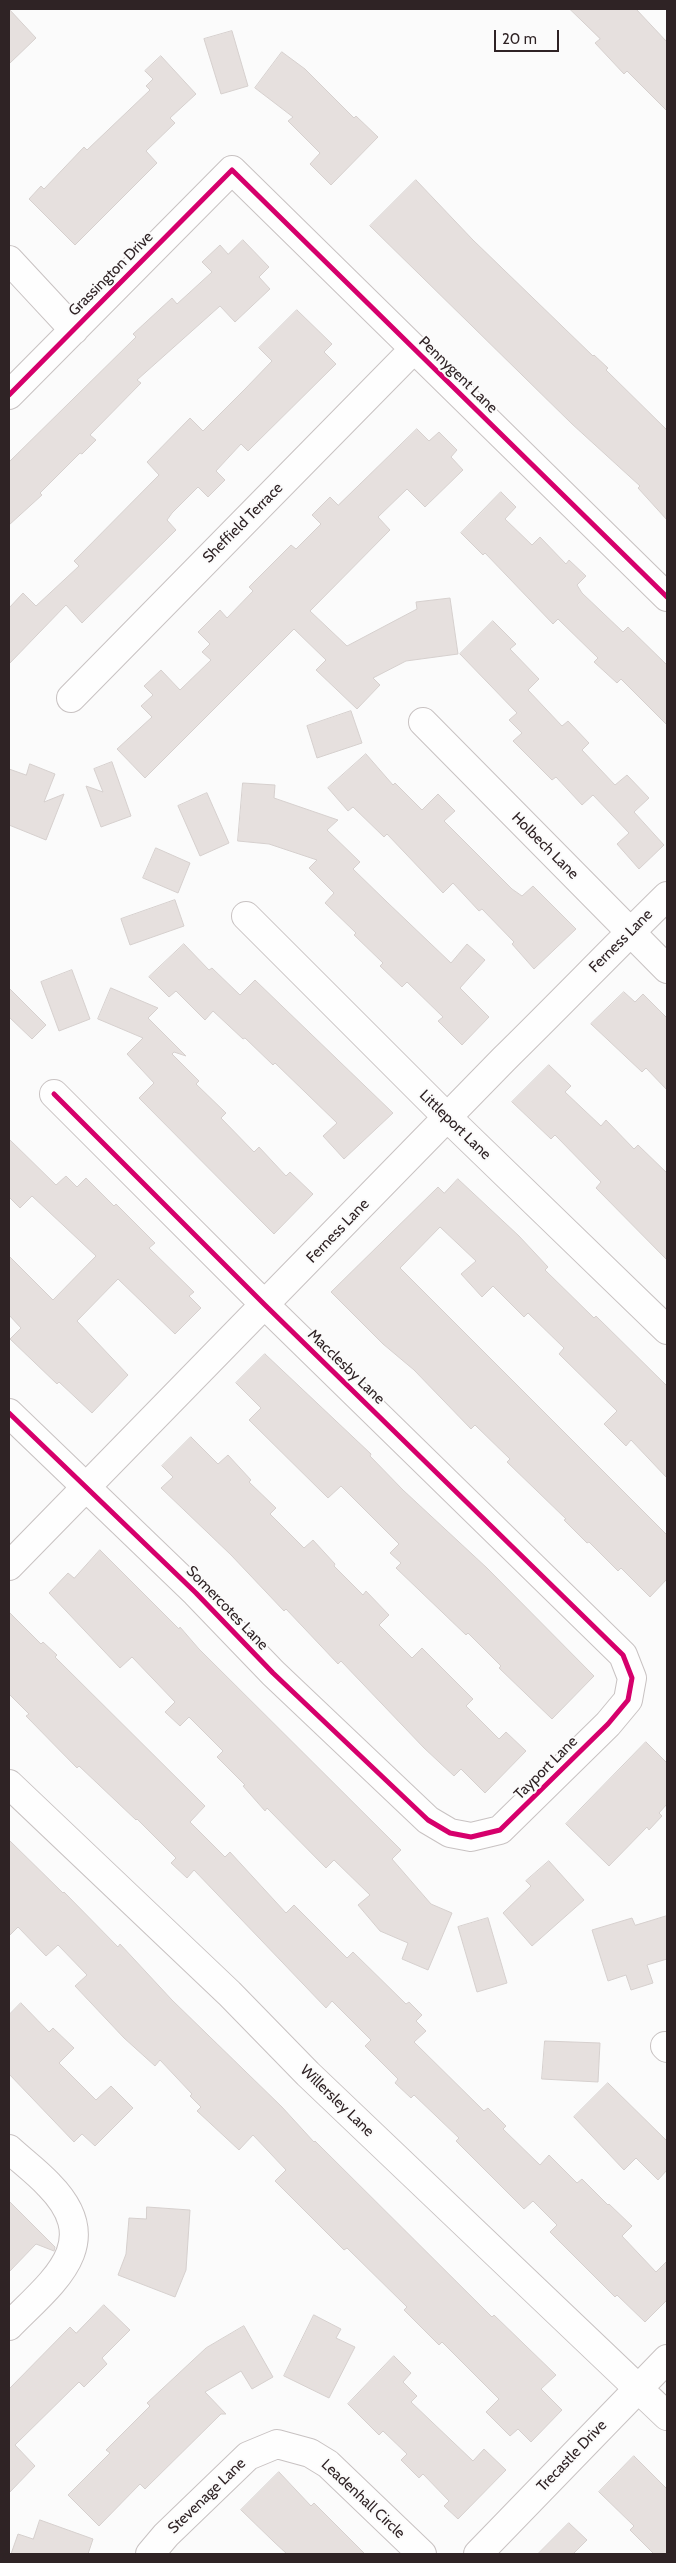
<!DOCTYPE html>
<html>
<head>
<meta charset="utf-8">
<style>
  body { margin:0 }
  #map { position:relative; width:676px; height:2563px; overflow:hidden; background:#fbfbfb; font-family:Cabin,sans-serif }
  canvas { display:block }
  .frame { position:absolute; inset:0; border:10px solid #2f2325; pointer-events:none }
  .scale { position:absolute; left:494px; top:30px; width:65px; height:22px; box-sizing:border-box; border:2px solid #2f2325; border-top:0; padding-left:6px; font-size:15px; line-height:18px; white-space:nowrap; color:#2f2325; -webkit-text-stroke:4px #fbfbfb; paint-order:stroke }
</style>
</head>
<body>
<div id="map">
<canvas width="676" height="2563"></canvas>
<div class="frame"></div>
<div class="scale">20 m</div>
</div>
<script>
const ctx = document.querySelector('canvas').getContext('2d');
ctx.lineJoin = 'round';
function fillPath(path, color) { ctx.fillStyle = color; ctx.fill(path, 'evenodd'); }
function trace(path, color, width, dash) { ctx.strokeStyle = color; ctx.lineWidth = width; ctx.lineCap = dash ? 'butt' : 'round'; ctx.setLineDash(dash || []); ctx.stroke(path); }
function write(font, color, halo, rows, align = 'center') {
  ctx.font = font + ' Cabin,sans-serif'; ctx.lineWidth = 4; ctx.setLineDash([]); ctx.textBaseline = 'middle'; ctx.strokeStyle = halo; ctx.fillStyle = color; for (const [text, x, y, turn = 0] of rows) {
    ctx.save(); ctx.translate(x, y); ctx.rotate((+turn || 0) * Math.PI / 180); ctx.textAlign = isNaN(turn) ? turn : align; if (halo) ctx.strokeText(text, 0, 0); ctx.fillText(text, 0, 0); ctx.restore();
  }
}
const building = new Path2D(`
  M9,9L36,38L9,64Z
  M570,9H636L667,42V111L627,71L624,74L595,43L600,39Z
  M232,31L248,86L221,94L204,39Z
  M282,52L305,69L354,118L356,116L378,137L331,185L310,164L320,153L288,121L293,117L255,88Z
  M161,56L196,94L170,118L175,123L146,151L157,163L75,245L29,199L41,186L44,189L84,147L87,150L150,90L146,86L153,79L145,71Z
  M416,180L473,240L593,356L594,355L608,368L606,370L667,430V520L638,488L640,486L572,424L370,226Z
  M243,240L269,267L259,277L270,289L235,322L220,306L137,380L141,383L90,435L96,440L82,454L80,453L40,493L42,495L9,525V462L136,337L133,334L172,298L177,304L212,272L202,262L220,245L228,254Z
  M297,310L332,344L324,352L336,364L248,451L241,444L216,471L225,480L208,497L198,487L172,513L167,520L176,530L82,623L66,605L9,664V608L23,593L36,606L79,566L74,561L159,475L147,462L190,418L203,431L245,389L272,361L259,348Z
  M417,429L429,441L439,432L457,450L451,457L463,470L425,507L407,489L378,517L390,530L310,611L347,646L417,609L416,602L450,598L458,654L406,661L373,678L380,685L357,709L316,670L326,660L294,629L145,778L117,749L152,717L141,706L153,695L144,686L161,670L180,690L211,660L202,652L210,644L198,632L220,610L227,618L253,591L249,587L291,545L296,549L321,524L312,515L330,497L338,505Z
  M501,492L516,507L505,519L532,545L540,537L566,564L569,560L586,576L577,585L582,593L623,632L628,627L667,665V725L621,679L617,683L594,662L598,658L558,619L553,624L485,553L483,555L461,533Z
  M493,621L516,644L510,649L539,679L528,690L562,726L568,721L589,743L582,750L615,785L627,775L649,798L634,812L664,845L639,869L617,844L629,833L593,795L582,805L556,777L552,780L513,741L522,733L509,720L517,713L460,654Z
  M351,711L362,743L317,758L307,726Z
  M366,754L393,785L395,783L422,810L438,794L455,811L444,821L512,889L522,896L533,886L576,929L534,969L512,944L514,942L482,909L479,911L453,883L443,893L387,834L384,837L353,807L348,811L328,788Z
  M112,762L131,816L101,827L86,786L103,792L94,769Z
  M30,764L55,774L44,802L64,794L46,840L9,825V769L26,775Z
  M243,783L275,785L274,798L338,820L327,830L360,862L353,869L387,902L451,963L467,944L485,960L460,988L489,1017L462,1045L438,1021L443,1017L407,982L402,987L380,966L383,963L354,935L356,933L325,903L334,893L309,868L317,860L269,844L238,841Z
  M207,793L229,843L200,856L178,806Z
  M156,848L190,863L178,893L143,878Z
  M175,900L184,926L130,945L121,919Z
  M184,944L209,970L212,968L240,995L255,980L393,1113L344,1159L323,1136L337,1123L275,1063L273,1065L245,1038L243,1039L213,1011L205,1020L176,991L169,997L149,977Z
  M72,970L90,1019L59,1031L41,982Z
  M9,988L46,1025L32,1039L9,1017Z
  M111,988L158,1008L148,1018L186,1056L174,1052L172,1054L199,1081L196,1084L226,1113L221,1118L254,1152L259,1147L286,1176L290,1172L313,1194L274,1234L139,1098L154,1083L127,1054L143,1038L98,1019Z
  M624,992L635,1002L643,994L667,1018V1090L646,1068L642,1072L591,1024Z
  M549,1065L571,1086L565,1092L601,1126L606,1120L634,1149L638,1145L667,1173V1260L596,1188L601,1182L555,1135L551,1139L512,1102Z
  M9,1139L56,1185L66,1176L77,1187L86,1178L114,1206L116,1204L155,1243L149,1248L194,1292L189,1296L201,1308L175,1334L118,1279L77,1321L128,1375L92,1413L59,1382L57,1384L10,1339L21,1328L9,1315V1256L53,1300L96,1256L32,1196L20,1208L9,1197Z
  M458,1179L519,1236L548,1267L545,1270L594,1318L596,1316L667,1386V1478L631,1440L626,1446L604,1424L617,1411L559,1354L564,1348L528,1313L524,1317L493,1286L482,1297L461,1274L476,1261L440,1227L400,1268L667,1535V1579L650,1597L621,1568L618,1571L589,1542L587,1543L564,1520L566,1519L507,1462L510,1459L475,1425L471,1429L414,1370L383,1344L331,1292L438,1187L444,1193Z
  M265,1354L371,1454L370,1456L403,1490L487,1568L594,1676L552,1719L499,1668L501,1666L468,1633L466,1635L396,1568L401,1563L390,1553L399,1544L341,1486L328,1498L249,1420L261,1408L236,1383Z
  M191,1437L218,1464L228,1455L251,1480L249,1482L276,1508L270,1514L304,1548L313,1540L335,1564L334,1566L363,1595L366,1591L389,1615L379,1625L412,1658L422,1648L473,1699L466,1706L499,1739L506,1732L526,1751L485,1793L461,1769L454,1776L424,1748L341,1661L338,1664L286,1609L284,1611L231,1555L161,1488L173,1477L162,1466Z
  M100,1550L179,1629L180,1627L199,1649L401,1850L392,1859L431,1904L452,1913L428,1970L402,1959L408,1943L380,1931L358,1905L370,1895L334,1860L326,1868L267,1808L265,1811L243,1786L245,1785L217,1757L223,1751L189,1717L180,1726L165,1712L175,1702L132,1657L120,1668L49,1593L68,1573L74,1578Z
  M9,1612L41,1644L43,1642L57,1655L55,1657L205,1806L190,1822L225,1857L230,1852L286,1913L294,1905L347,1958L353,1952L406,2004L409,2002L422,2015L416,2021L426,2031L414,2042L484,2111L488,2108L506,2126L503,2129L540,2165L549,2155L577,2183L582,2179L608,2205L609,2204L632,2226L622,2236L656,2272L667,2261V2300L645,2322L617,2295L615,2297L550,2232L557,2225L533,2201L524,2209L456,2141L459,2138L414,2095L411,2098L395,2083L398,2079L365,2046L371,2040L332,2001L326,2008L194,1870L187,1878L171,1863L176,1858L137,1819L136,1820L79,1766L77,1768L26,1716L29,1714L9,1694Z
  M646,1742L667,1763V1804L659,1813L662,1816L649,1830L647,1827L609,1866L566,1824Z
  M9,1840L63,1893L64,1892L118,1947L120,1944L172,2000L282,2107L314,2142L315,2141L492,2317L494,2315L556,2375L541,2389L562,2410L531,2442L518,2429L510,2436L486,2412L499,2399L442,2342L439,2345L404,2310L407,2307L347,2248L344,2250L275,2181L286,2170L253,2135L239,2150L197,2111L201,2107L190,2096L192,2094L160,2060L155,2066L124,2038L75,1986L87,1975L58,1945L46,1956L18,1927L9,1936Z
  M549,1861L584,1900L532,1946L503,1913L531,1886L526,1881Z
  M667,1916V1959L647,1965L653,1983L631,1990L626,1975L608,1981L592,1930L632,1918L635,1925Z
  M488,1918L507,1983L477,1992L458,1927Z
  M21,2003L49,2032L53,2028L74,2048L59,2063L96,2100L111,2086L133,2108L95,2146L82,2134L74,2142L9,2074V2015Z
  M545,2041L600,2043L598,2082L542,2079Z
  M608,2083L667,2141V2170L658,2180L636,2158L624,2170L574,2117Z
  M9,2201L55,2247L54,2251L36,2244L9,2272Z
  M147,2207L190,2210L186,2270L175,2297L118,2275L126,2254L129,2218L146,2219Z
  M104,2305L130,2330L102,2358L107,2364L84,2387L79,2382L15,2445L35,2466L9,2493V2389L70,2327L76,2333Z
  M314,2315L341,2329L336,2338L355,2347L329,2398L284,2376Z
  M244,2326L273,2377L252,2389L241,2371L205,2392L226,2414H221L145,2489L140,2484L99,2526L68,2495L110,2453L106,2450L150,2406L147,2403L206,2348Z
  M394,2356L411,2373L403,2382L417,2396L411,2402L473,2461L484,2449L506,2470L458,2519L444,2506L449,2501L423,2474L419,2478L401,2460L407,2454L383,2431L379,2435L348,2404Z
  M634,2456L667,2489V2554H654L630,2530L634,2526L599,2492Z
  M279,2472L311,2506L314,2503L365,2554H287L274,2542L241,2510Z
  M40,2520L93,2539L88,2554H11L18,2534L33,2539Z
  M569,2523L587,2540L573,2554H538Z`);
fillPath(building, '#e6e0de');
trace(building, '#d6d0ce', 1);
const minor = new Path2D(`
  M9,260L74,330
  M9,395L232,170L667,597
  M71,698L414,349
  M423,722L667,969
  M246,916L448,1118L667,1330
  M9,1413L196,1593L273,1673L428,1820L450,1833L471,1837L500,1830L608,1724L628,1700L632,1678L623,1655L265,1305L54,1094
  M9,1566L504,1059C559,1005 612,950 667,896
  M9,1784L229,1993L308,2074L667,2416
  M665,2046L667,2048
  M9,2149C22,2161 37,2172 49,2185C107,2244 51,2283 9,2326
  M150,2554L166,2535L248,2456L277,2444L310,2453L328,2464L422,2554
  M478,2554L667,2359`);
trace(minor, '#c8c2c2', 30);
trace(minor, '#fefefe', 28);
trace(new Path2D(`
  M9,395L232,170L667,597
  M9,1413L196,1593L273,1673L428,1820L450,1833L471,1837L500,1830L608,1724L628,1700L632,1678L623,1655L265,1305L54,1094`), '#d6006c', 5);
write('15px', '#2f2325', '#fbfbfb', [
  ["Grassington Drive",111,274,-45],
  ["Pennygent Lane",458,375,44],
  ["Sheffield Terrace",243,523,-45],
  ["Holbech Lane",545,846,45],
  ["Ferness Lane",621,941,-45],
  ["Littleport Lane",455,1125,44],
  ["Ferness Lane",338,1231,-46],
  ["Macclesby Lane",346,1367,44],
  ["Somercotes Lane",227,1608,46],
  ["Tayport Lane",546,1768,-45],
  ["Willersley Lane",337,2101,44],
  ["Trecastle Drive",572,2456,-46],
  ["Stevenage Lane",207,2496,-44],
  ["Leadenhall Circle",363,2499,43]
]);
</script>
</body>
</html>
